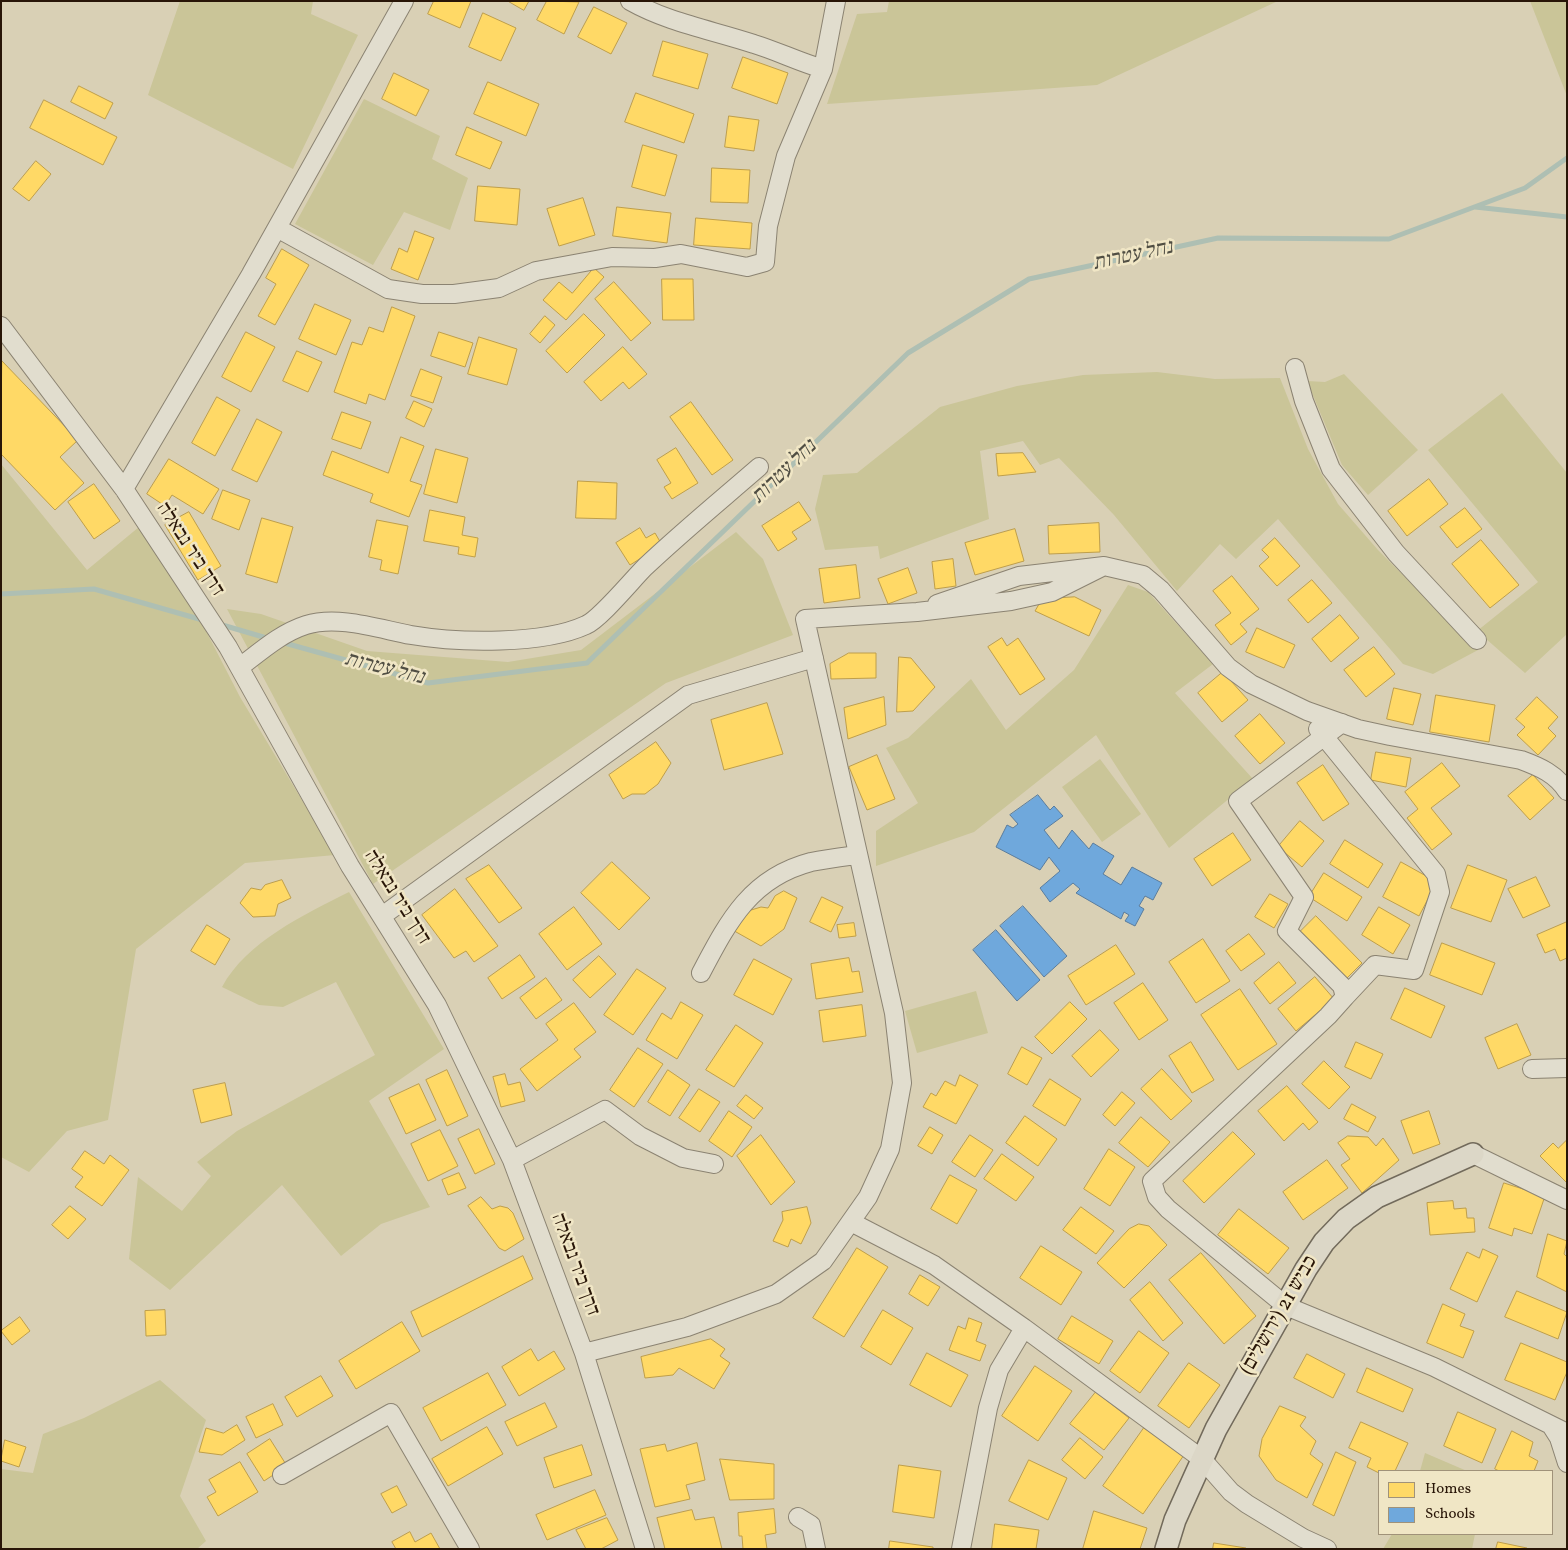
<!DOCTYPE html>
<html>
<head>
<meta charset="utf-8">
<style>
  body { margin:0 }
  #map { position:relative; width:1568px; height:1550px; overflow:hidden; background:#d9d0b5; font-family:Vollkorn,serif }
  canvas { display:block }
  .frame { position:absolute; inset:0; border:2px solid #281507; pointer-events:none }
  .legend { position:absolute; left:1378px; top:1470px; width:175px; height:65px; box-sizing:border-box; background:#f0e6c5; border:1px solid #a09279; margin:0; padding:6px 9px; list-style:none; font-size:15px; color:#281507 }
  .legend li { display:flex; align-items:center; gap:10px; height:25px }
  .legend b { width:25px; border:1px solid #a09279 }
</style>
</head>
<body>
<div id="map">
<canvas width="1568" height="1550"></canvas>
<div class="frame"></div>
<ul class="legend">
<li><b style="height:14px;background:#ffd966"></b>Homes</li>
<li><b style="height:14px;background:#6fa8dc"></b>Schools</li>
</ul>
</div>
<script>
const ctx = document.querySelector('canvas').getContext('2d');
ctx.lineJoin = 'round';
function fillPath(path, color) { ctx.fillStyle = color; ctx.fill(path, 'evenodd'); }
function trace(path, color, width, dash) { ctx.strokeStyle = color; ctx.lineWidth = width; ctx.lineCap = dash ? 'butt' : 'round'; ctx.setLineDash(dash || []); ctx.stroke(path); }
function write(font, color, halo, rows, align = 'center') {
  ctx.font = font + ' Vollkorn,"Frank Ruhl Libre",serif'; ctx.lineWidth = 5; ctx.setLineDash([]); ctx.textBaseline = 'middle'; ctx.strokeStyle = halo; ctx.fillStyle = color; for (const [text, x, y, turn = 0] of rows) {
    ctx.save(); ctx.translate(x, y); ctx.rotate((+turn || 0) * Math.PI / 180); ctx.textAlign = isNaN(turn) ? turn : align; if (halo) ctx.strokeText(text, 0, 0); ctx.fillText(text, 0, 0); ctx.restore();
  }
}
fillPath(new Path2D(`
  M180,1H313L311,14L358,35L293,169L148,95Z
  M889,1H1278L1097,85L827,104L857,14L887,12Z
  M1530,1H1567V96Z
  M364,99L440,136L432,159L468,178L450,230L404,212L373,265L295,224Z
  M1157,372L1215,379L1280,378L1308,449L1338,504L1378,550L1478,650L1433,674L1403,664L1278,519L1236,559L1220,544L1177,591L1114,515L1059,458L1040,465L1023,441L980,451L989,519L880,559L878,546L825,550L815,509L823,475L857,473L940,407L1017,386L1083,375Z
  M1344,374L1418,450L1368,495L1342,465L1307,381L1325,382Z
  M1502,393L1567,473V634L1525,673L1477,631L1538,582L1428,450Z
  M1,464L87,570L139,527L189,598L240,697L335,855L245,863L136,949L108,1120L67,1131L29,1172L1,1157Z
  M736,532L763,559L793,635L666,683L373,884L227,609L261,614L367,651L508,662L581,650Z
  M1128,585L1148,592L1213,664L1175,693L1253,779L1169,848L1096,735L974,832L876,866V831L918,803L886,748L908,738L971,679L1006,730L1074,670Z
  M1100,759L1141,814L1102,842L1062,787Z
  M349,892L444,1049L369,1101L430,1207L381,1224L341,1256L282,1185L170,1290L129,1259L138,1177L182,1211L211,1176L197,1162L237,1131L375,1055L336,982L283,1007L259,1005L222,987C247,941 304,915 349,892Z
  M976,991L988,1033L917,1053L905,1011Z
  M160,1380L206,1420L180,1496L206,1541L197,1549H1V1469L33,1473L43,1434L84,1418Z
  M1425,1453L1467,1471H1420Z
  M1392,1534H1475L1472,1549H1383Z`), '#cac598');
const homes = new Path2D(`
  M434,1H471L460,28L428,14Z
  M508,1H529L524,10Z
  M547,1L579,2L564,34L537,20Z
  M594,7L627,23L611,54L578,37Z
  M483,13L516,28L501,61L469,47Z
  M663,41L708,54L698,89L653,76Z
  M743,57L788,73L777,104L732,88Z
  M394,73L429,90L416,116L382,99Z
  M488,82L539,104L526,136L474,114Z
  M79,86L113,103L105,119L71,102Z
  M636,93L694,114L684,143L625,122Z
  M44,100L117,137L103,165L30,128Z
  M729,116L759,120L754,151L725,147Z
  M467,127L502,142L490,169L456,155Z
  M643,145L677,155L665,196L632,187Z
  M36,161L51,174L29,201L13,189Z
  M712,168L750,170L748,203L711,202Z
  M478,186L520,189L517,225L475,221Z
  M583,198L595,235L559,246L547,209Z
  M617,207L671,213L667,243L613,236Z
  M696,218L752,223L750,249L694,245Z
  M415,231L434,238L418,280L391,269L399,248L407,252Z
  M282,249L309,265L275,325L258,316L276,284L266,278Z
  M594,268L604,277L566,320L543,300L559,282L572,293Z
  M662,279H693L694,320H663Z
  M614,282L651,323L631,341L595,299Z
  M315,304L351,320L336,355L299,339Z
  M392,307L415,316L385,400L369,394L366,404L334,392L352,342L362,345L369,327L383,332Z
  M584,314L605,335L567,373L546,351Z
  M545,316L555,325L540,343L530,334Z
  M246,332L275,347L251,392L222,377Z
  M439,332L473,343L465,367L431,356Z
  M479,337L517,349L507,385L468,374Z
  M623,347L647,374L629,389L623,382L601,401L584,382Z
  M297,351L322,362L308,392L283,381Z
  M2,361L78,440L60,457L84,483L55,510L1,454Z
  M421,369L442,377L433,403L411,396Z
  M217,397L240,410L215,456L192,443Z
  M414,401L432,409L424,427L406,418Z
  M691,402L733,460L712,475L670,417Z
  M342,412L371,422L361,449L332,439Z
  M257,419L282,432L257,482L232,470Z
  M401,437L424,446L410,481L422,485L409,517L370,502L373,494L323,475L332,451L388,473Z
  M676,448L698,483L672,499L664,487L671,483L657,460Z
  M436,449L468,458L457,503L424,494Z
  M1023,453L1036,472L998,476L996,454Z
  M169,459L219,489L203,514L172,495L165,506L147,494Z
  M1429,479L1448,504L1407,536L1388,511Z
  M578,481L617,483L616,519L576,518Z
  M94,484L120,521L94,539L68,502Z
  M223,490L250,500L239,530L212,519Z
  M799,502L811,520L792,532L797,539L778,551L762,526Z
  M1465,508L1482,529L1457,548L1440,527Z
  M430,510L465,517L462,535L478,538L475,557L458,554L459,547L424,541Z
  M189,512L221,566L198,580L165,525Z
  M262,518L293,527L277,583L246,574Z
  M377,520L408,526L398,574L380,570L382,560L369,557Z
  M1099,523L1100,552L1049,554L1048,526Z
  M640,528L646,538L655,533L662,545L630,565L616,543Z
  M1015,529L1024,561L975,575L965,543Z
  M1275,538L1300,566L1277,586L1259,566L1269,557L1262,550Z
  M1481,540L1519,585L1490,608L1452,564Z
  M953,559L956,586L935,589L932,562Z
  M856,565L860,598L824,603L819,569Z
  M908,568L917,593L888,604L878,579Z
  M1232,576L1259,609L1240,624L1247,632L1231,645L1215,625L1231,613L1213,591Z
  M1312,580L1332,603L1308,623L1288,600Z
  M1075,597L1101,610L1089,636L1035,611L1042,599Z
  M1340,615L1359,638L1331,662L1312,639Z
  M1257,628L1295,645L1284,668L1246,652Z
  M1002,638L1007,646L1018,638L1045,679L1020,695L988,647Z
  M1374,647L1395,674L1366,697L1344,670Z
  M849,653H876V678L831,679L830,664Z
  M899,657L911,658L935,687L913,711L897,712Z
  M1223,672L1248,700L1222,722L1198,693Z
  M1394,688L1421,694L1413,725L1387,719Z
  M1436,695L1495,705L1489,742L1430,732Z
  M884,697L886,725L848,739L844,708Z
  M1537,697L1558,717L1548,728L1556,736L1538,755L1517,735L1525,727L1516,719Z
  M767,703L783,754L724,770L711,720Z
  M1260,714L1285,743L1260,764L1235,736Z
  M656,742L671,763L658,784L645,794H632L623,799L609,775Z
  M1376,752L1411,758L1406,787L1371,780Z
  M877,755L895,799L867,810L849,767Z
  M1442,763L1460,786L1431,808L1452,834L1432,850L1407,818L1418,809L1405,792Z
  M1323,765L1349,804L1323,821L1297,783Z
  M1533,775L1554,798L1530,820L1508,796Z
  M1300,821L1324,841L1302,867L1278,847Z
  M1233,833L1251,860L1212,886L1194,859Z
  M1345,840L1383,864L1368,888L1330,864Z
  M612,862L650,898L619,930L581,893Z
  M1401,862L1437,882L1419,916L1383,897Z
  M489,865L522,908L499,923L466,879Z
  M1468,865L1507,880L1491,922L1451,908Z
  M1324,873L1362,897L1347,921L1309,897Z
  M1536,877L1550,906L1523,918L1508,889Z
  M282,880L291,898L278,904L275,916L253,917L240,903L251,888L261,890L265,885Z
  M455,889L498,946L474,962L466,951L454,958L422,915Z
  M784,891L797,898L784,929L761,946L729,928L738,914L761,907L768,908L775,896Z
  M1270,894L1288,904L1274,928L1255,917Z
  M822,897L843,907L831,932L810,922Z
  M574,907L602,944L567,970L539,934Z
  M1379,907L1410,925L1393,954L1362,935Z
  M1316,916L1362,963L1345,980L1300,932Z
  M1567,922V958L1560,961L1555,949L1545,953L1537,935Z
  M854,923L856,936L839,938L837,925Z
  M207,925L230,939L215,965L191,951Z
  M1249,934L1265,954L1241,971L1226,951Z
  M1203,939L1230,981L1196,1003L1169,962Z
  M1442,943L1495,963L1482,995L1430,975Z
  M1116,945L1135,974L1086,1005L1068,976Z
  M520,955L535,977L502,999L488,978Z
  M599,956L616,974L590,998L573,980Z
  M849,958L852,972L859,971L863,992L816,999L811,964Z
  M754,959L792,979L773,1015L734,995Z
  M1279,962L1296,983L1270,1004L1254,983Z
  M637,969L666,988L633,1035L604,1015Z
  M1315,977L1334,999L1296,1031L1278,1009Z
  M546,978L562,1000L536,1019L520,998Z
  M1143,983L1168,1020L1139,1040L1114,1003Z
  M1405,988L1445,1006L1431,1038L1391,1019Z
  M1240,989L1277,1044L1238,1070L1201,1015Z
  M681,1002L703,1015L677,1059L646,1040L662,1013L671,1019Z
  M1070,1002L1087,1019L1052,1054L1035,1037Z
  M574,1003L596,1032L574,1049L581,1057L537,1091L520,1069L558,1040L546,1024Z
  M862,1005L866,1036L823,1042L819,1011Z
  M1517,1024L1531,1055L1498,1069L1485,1038Z
  M736,1025L763,1043L734,1087L706,1070Z
  M1100,1030L1119,1050L1091,1077L1072,1056Z
  M1191,1042L1214,1080L1192,1093L1169,1056Z
  M1356,1042L1383,1054L1371,1079L1345,1067Z
  M1022,1047L1042,1058L1027,1085L1008,1074Z
  M638,1048L663,1064L634,1107L610,1090Z
  M1324,1061L1350,1087L1329,1109L1302,1084Z
  M1162,1069L1192,1101L1171,1120L1141,1089Z
  M447,1070L468,1116L447,1126L426,1080Z
  M668,1070L690,1085L670,1116L648,1102Z
  M505,1074L508,1085L520,1082L525,1101L501,1107L493,1077Z
  M960,1075L978,1085L956,1124L923,1107L931,1093L936,1096L945,1081L955,1086Z
  M1050,1079L1081,1099L1065,1126L1033,1106Z
  M225,1083L232,1115L201,1123L193,1090Z
  M419,1084L436,1120L406,1134L389,1098Z
  M1287,1086L1318,1122L1309,1130L1303,1123L1284,1141L1258,1111Z
  M699,1089L720,1102L700,1132L679,1118Z
  M1122,1092L1135,1103L1115,1126L1103,1115Z
  M746,1095L763,1108L754,1119L737,1106Z
  M1352,1104L1376,1117L1368,1132L1344,1119Z
  M729,1111L752,1127L732,1157L709,1141Z
  M1429,1111L1440,1144L1413,1154L1401,1121Z
  M1025,1116L1057,1139L1038,1166L1006,1143Z
  M1141,1117L1170,1142L1148,1167L1119,1143Z
  M930,1127L943,1135L932,1154L918,1146Z
  M479,1129L495,1164L475,1174L458,1139Z
  M440,1130L458,1166L428,1181L411,1144Z
  M1233,1132L1255,1154L1204,1203L1183,1181Z
  M761,1135L795,1182L771,1205L737,1156Z
  M970,1135L993,1150L975,1177L952,1162Z
  M1348,1136L1368,1137L1376,1146L1383,1138L1399,1160L1362,1193L1341,1165L1350,1159L1338,1143Z
  M1567,1140V1183L1540,1156L1553,1143L1558,1148Z
  M1109,1149L1135,1167L1110,1206L1084,1189Z
  M85,1151L104,1164L110,1155L129,1170L102,1206L75,1187L83,1177L72,1169Z
  M1002,1154L1034,1177L1016,1201L984,1179Z
  M1327,1160L1348,1188L1303,1220L1283,1192Z
  M459,1173L466,1188L448,1195L442,1180Z
  M950,1175L977,1190L957,1224L931,1209Z
  M1504,1183L1545,1196L1532,1234L1514,1228L1512,1236L1489,1228Z
  M481,1197L492,1209L500,1206L508,1208L513,1213L524,1239L505,1251L499,1248L468,1206Z
  M1453,1201L1454,1209L1466,1208L1467,1218H1474L1475,1232L1430,1235L1427,1203Z
  M70,1206L86,1219L68,1239L52,1225Z
  M807,1207L811,1223L801,1244L791,1239L788,1247L773,1241L783,1220L782,1212Z
  M1081,1207L1114,1231L1096,1254L1063,1230Z
  M1239,1209L1289,1248L1268,1274L1218,1235Z
  M1139,1224L1149,1226L1167,1245L1124,1288L1097,1263L1129,1229Z
  M1548,1234L1567,1241L1564,1254L1567,1257V1292L1537,1277Z
  M1041,1246L1082,1272L1061,1305L1020,1278Z
  M857,1248L888,1267L844,1337L813,1318Z
  M1483,1249L1498,1256L1477,1302L1450,1289L1467,1252L1479,1258Z
  M1201,1253L1256,1316L1224,1344L1169,1280Z
  M523,1256L533,1279L422,1337L411,1312Z
  M920,1275L940,1287L928,1306L909,1294Z
  M1150,1282L1183,1323L1163,1341L1130,1300Z
  M1517,1291L1567,1312L1558,1339L1505,1317Z
  M1443,1304L1465,1314L1460,1326L1474,1331L1463,1358L1427,1343Z
  M165,1310L166,1335L146,1336L145,1311Z
  M883,1310L913,1328L891,1365L861,1347Z
  M1072,1316L1113,1341L1099,1364L1058,1339Z
  M20,1317L30,1331L12,1345L1,1331Z
  M969,1318L982,1323L976,1341L986,1345L980,1361L949,1350L958,1326L965,1329Z
  M402,1322L420,1351L356,1389L339,1361Z
  M1139,1331L1169,1353L1140,1393L1110,1371Z
  M711,1339L725,1349L720,1356L730,1363L714,1389L679,1368L673,1375L645,1378L641,1357Z
  M1521,1343L1567,1362V1372L1555,1400L1505,1380Z
  M531,1349L538,1361L554,1351L565,1369L519,1396L502,1367Z
  M927,1353L968,1375L951,1407L910,1385Z
  M1307,1354L1345,1374L1333,1398L1294,1378Z
  M1189,1363L1220,1385L1189,1428L1158,1406Z
  M1035,1366L1072,1391L1038,1441L1002,1416Z
  M1367,1368L1413,1389L1403,1412L1357,1392Z
  M488,1373L506,1405L441,1441L423,1408Z
  M321,1376L333,1396L297,1417L285,1397Z
  M1096,1392L1129,1418L1104,1450L1070,1424Z
  M545,1403L557,1427L517,1446L505,1422Z
  M273,1404L283,1425L256,1438L246,1417Z
  M1280,1406L1306,1417L1300,1426L1316,1441L1310,1454L1323,1464L1307,1498L1276,1480L1259,1456L1262,1439Z
  M1458,1412L1496,1429L1482,1463L1444,1446Z
  M1361,1422L1408,1443L1395,1471L1379,1473L1367,1467L1371,1458L1349,1448Z
  M237,1425L245,1440L222,1455L199,1452L206,1428L223,1433Z
  M487,1427L503,1454L448,1486L432,1459Z
  M1144,1428L1184,1455L1143,1514L1103,1486Z
  M1512,1431L1533,1442L1529,1456L1538,1461L1534,1471H1499L1495,1469Z
  M1080,1438L1103,1457L1085,1479L1062,1460Z
  M270,1439L287,1466L264,1481L247,1454Z
  M5,1440L26,1447L19,1467L1,1461Z
  M697,1443L705,1480L686,1485L690,1499L655,1507L640,1449L665,1444L667,1451Z
  M582,1445L592,1475L554,1488L544,1458Z
  M1336,1452L1356,1462L1334,1516L1313,1505Z
  M720,1459L774,1464V1499L730,1500Z
  M1029,1460L1067,1478L1048,1520L1009,1501Z
  M240,1462L258,1492L218,1516L207,1497L216,1492L209,1480Z
  M899,1465L941,1471L934,1518L893,1512Z
  M397,1486L407,1505L392,1513L381,1494Z
  M595,1490L606,1515L547,1540L536,1515Z
  M774,1509L776,1533L765,1535L767,1549H743L742,1536H739L738,1513Z
  M692,1510L695,1520L714,1517L722,1549H665L657,1518Z
  M1094,1511L1147,1528L1140,1549H1083Z
  M607,1518L618,1540L601,1549H586L576,1530Z
  M995,1524L1039,1530L1036,1549H992Z
  M410,1532L415,1542L431,1533L440,1549H396L392,1542Z
  M890,1541L933,1547V1549H889Z
  M1498,1542L1527,1548L1526,1549H1496Z
  M1214,1543L1246,1548V1549H1213Z`);
fillPath(homes, '#ffd966');
trace(homes, '#be9e4a', 1);
const schools = new Path2D(`
  M1038,795L1050,810L1054,806L1063,816L1044,830L1059,849L1072,830L1089,849L1093,843L1114,856L1103,874L1121,885L1132,867L1162,883L1153,900L1145,896L1139,906L1144,909L1135,926L1125,921L1129,915L1124,912L1121,919L1076,893L1080,889L1073,883L1050,902L1040,888L1060,871L1049,857L1040,870L996,847L1007,825L1013,828L1018,824L1010,815Z
  M1023,906L1067,956L1044,977L1000,926Z
  M996,930L1040,980L1017,1001L973,950Z`);
fillPath(schools, '#6fa8dc');
trace(schools, '#5a7c9c', 1);
trace(new Path2D(`
  M1475,207L1567,217
  M1,594L94,589L206,621
  M219,624L270,639
  M281,642L428,683L587,663L908,353L1029,279L1218,238L1389,239L1525,188L1567,158`), '#aebfb3', 5);
const minor = new Path2D(`
  M630,1C669,23 712,30 754,44C777,51 799,62 823,69
  M277,228L388,289L422,294H454L499,288L536,271L612,257L655,258L681,254L747,267L765,262L768,226L786,156L823,69L836,1
  M1,326L124,489L228,647L350,866L437,1005L512,1160L584,1353L645,1549
  M1295,368L1304,401L1331,469L1396,553L1477,640
  M124,489L251,274L404,1
  M937,604L1019,576L1104,566L1143,575L1161,590L1228,667L1251,684L1307,711L1358,729L1390,736L1521,760C1540,767 1556,774 1567,791
  M240,667C261,651 281,633 306,625C338,615 379,629 411,635C458,643 543,645 586,625C600,619 632,580 645,567C682,532 721,500 759,467
  M1342,723L1238,801L1304,897L1287,931L1342,986L1345,997L1328,1016L1152,1181L1157,1197L1168,1209L1286,1306L1434,1367L1567,1433
  M1318,729L1436,874L1440,892L1414,970L1375,965L1345,997
  M382,916L688,695L814,658
  M701,973C728,922 750,878 811,862C826,859 842,857 857,855
  M1532,1069L1567,1068
  M1473,1154L1567,1200
  M512,1160L605,1110L640,1136L683,1158L714,1164
  M851,1222L934,1265L1024,1328L1202,1459L1231,1492L1247,1504L1303,1538L1327,1549
  M584,1353L687,1327L776,1294L823,1261L868,1197L890,1149L902,1083L894,1013L805,619L917,612L1011,601L1052,592L1104,566
  M1552,1427L1559,1438L1567,1463
  M282,1475L391,1413L470,1549
  M798,1517L811,1525L816,1549
  M961,1549L988,1408L999,1370L1024,1328`);
const major = new Path2D(`
  M1166,1549L1175,1520L1216,1429L1306,1269L1324,1242L1346,1219L1377,1197L1473,1154`);
trace(minor, '#8b8372', 20);
trace(major, '#726a5b', 24);
trace(minor, '#e1ddce', 18);
trace(major, '#dcd7c7', 21);
write('20px', '#281507', '#f0e6c5', [
  ["דרך ביר נבאלה",189,550,57],
  ["דרך ביר נבאלה",396,898,58],
  ["דרך ביר נבאלה",574,1265,70],
  ["כביש 21 (ירושלים)",1280,1316,-60]
]);
write('italic 21px', '#504e43', '#f0e6c5', [
  ["נחל עטרות",1133,257,-12],
  ["נחל עטרות",785,473,-44],
  ["נחל עטרות",384,670,14]
]);
</script>
</body>
</html>
